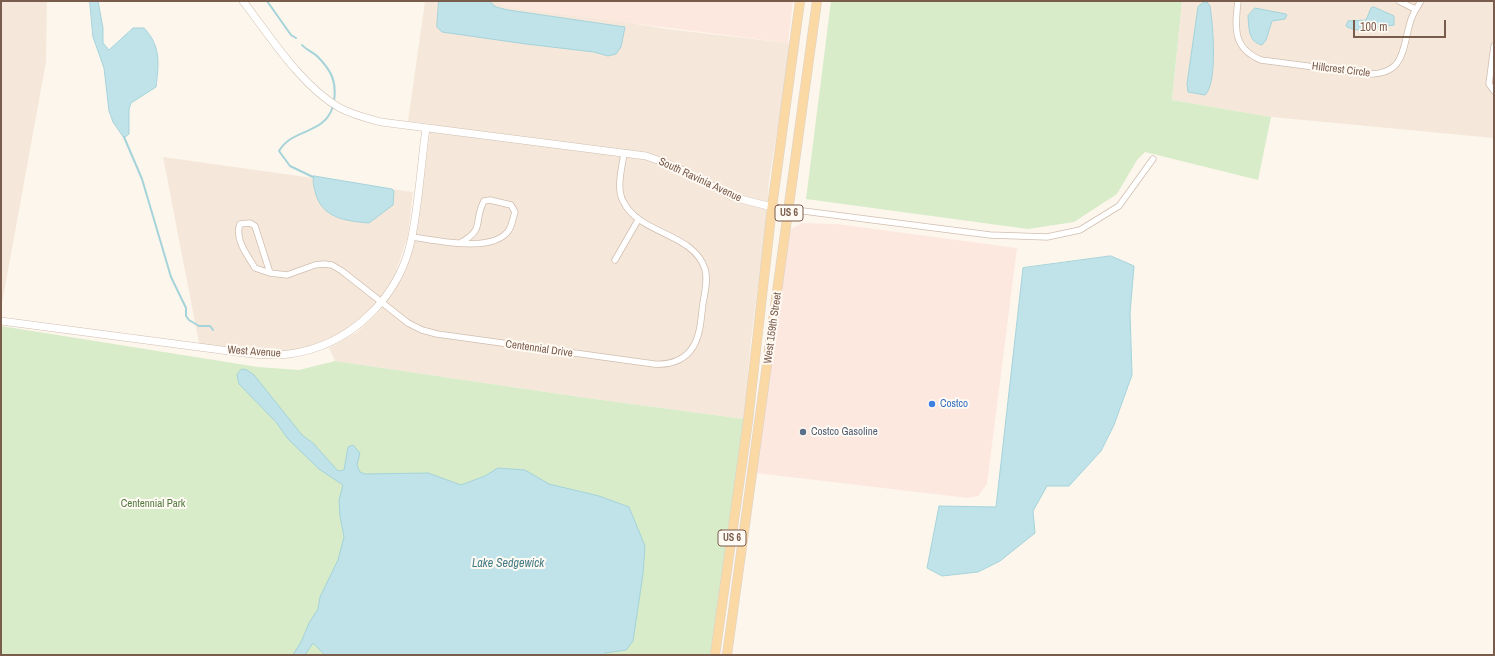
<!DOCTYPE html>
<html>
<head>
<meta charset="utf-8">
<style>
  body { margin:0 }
  #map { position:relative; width:1495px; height:656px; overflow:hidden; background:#fdf6ec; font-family:"Archivo Narrow",sans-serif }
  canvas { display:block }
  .frame { position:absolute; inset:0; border:2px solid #7a5c4d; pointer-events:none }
  .scale { position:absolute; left:1353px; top:20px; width:93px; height:18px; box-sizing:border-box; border:2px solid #7a5c4d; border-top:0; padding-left:5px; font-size:12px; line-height:14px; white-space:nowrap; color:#7a5c4d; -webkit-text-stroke:3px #fffaf3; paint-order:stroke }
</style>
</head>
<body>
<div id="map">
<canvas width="1495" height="656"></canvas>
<div class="frame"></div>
<div class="scale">100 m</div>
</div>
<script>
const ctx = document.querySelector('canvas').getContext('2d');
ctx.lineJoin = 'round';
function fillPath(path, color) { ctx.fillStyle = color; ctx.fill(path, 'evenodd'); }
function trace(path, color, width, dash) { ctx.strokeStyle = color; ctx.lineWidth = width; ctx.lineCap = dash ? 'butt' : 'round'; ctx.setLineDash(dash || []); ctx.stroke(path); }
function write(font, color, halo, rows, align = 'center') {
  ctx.font = font + ' "Archivo Narrow",sans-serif'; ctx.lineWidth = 4; ctx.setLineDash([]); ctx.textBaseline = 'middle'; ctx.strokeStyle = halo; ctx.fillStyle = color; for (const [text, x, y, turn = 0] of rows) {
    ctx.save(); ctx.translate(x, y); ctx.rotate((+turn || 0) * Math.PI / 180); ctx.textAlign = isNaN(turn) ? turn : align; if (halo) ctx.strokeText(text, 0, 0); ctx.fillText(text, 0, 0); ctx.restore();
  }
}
fillPath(new Path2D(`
  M1,1H47L46,62L1,309Z
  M425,1H495L667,29L788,43L790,47V53L769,181L766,224L751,340L744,419L587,398L335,361L329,348L357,332L379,312L401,279L409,258L422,192L431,124L408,121Z
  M1182,1H1494V138L1271,117L1172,100Z
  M163,157L413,192L408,235L395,275L381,299L349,330L322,343L288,352L200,348Z`), '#f5e8da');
fillPath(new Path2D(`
  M495,1H793L788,43L505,7Z
  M802,223L837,224L1017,248L987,484L978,496L968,498L756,473L789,235L791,229Z`), '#fde8e0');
fillPath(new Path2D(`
  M831,1H1182L1172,100L1271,117L1258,180L1145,152L1137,160L1117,194L1074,222L1028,229L806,199Z
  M1,326L258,367L299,370L335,361L587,398L744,419L711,655H1Z`), '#d8ecc9');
const water = new Path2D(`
  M90,1H98L103,28V43L109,50L133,28H144C161,46 159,63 156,87L131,103L129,109V134L124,138L113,122L109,111L104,68L93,37Z
  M439,1H489L496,7L508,10L625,27L621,47L616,54L608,56L594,52L526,44L442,32L437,27Z
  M1204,2H1207L1210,6C1213,24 1218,83 1205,95L1188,92L1187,84L1198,7Z
  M1374,7L1394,16V25L1355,30L1347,27L1346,25L1348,21L1366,20L1371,8Z
  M1255,8L1286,14L1287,15L1285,19L1272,21L1266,40L1262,45C1248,42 1249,28 1248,16Z
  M314,176L392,189L394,191L393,205L369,223C345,221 321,218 315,191C314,186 312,181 314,176Z
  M1111,256L1134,266L1130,313L1132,375L1114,425L1101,451L1069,486H1047L1033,511L1035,533L1000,561L978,572L942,576L927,568L939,506L996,507L1023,268Z
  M242,369L247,370L254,375L302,435L313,443L338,471L344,470L348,447L353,445L360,453L357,465L360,472L365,474L428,473L461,485L485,476L498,468L525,470L549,484L599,496L629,507L645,546L643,574L633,641L626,650L605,653L606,655H325L313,643L305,655H293L302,640L309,623L318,609L320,597L338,560L344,537L340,516L339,500L343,485L319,469L288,439L276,422L239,384L237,375Z`);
fillPath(water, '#bfe3e8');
trace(water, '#a5d3da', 1);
trace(new Path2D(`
  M267,1L291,35L296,38
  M302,45C306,50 312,51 317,56C331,70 337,81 334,101
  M124,137L142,179L171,277L186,308V316L189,320L199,326H210L213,330
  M313,177L290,166L279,151C292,128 325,135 333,106`), '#a5d3da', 2);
const minor = new Path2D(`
  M1238,1C1235,27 1232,48 1261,60L1368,74C1405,74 1402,50 1410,23C1412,14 1417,8 1421,1
  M1399,1L1415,9
  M1494,46L1489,84L1494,91
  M772,207L990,235L1047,237L1080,230L1119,206L1153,159
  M412,237C436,240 493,254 509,230C512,225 513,218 515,212L511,205L490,200L484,201C473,221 486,229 460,243
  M615,260L638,220
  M270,273L255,226L250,223L240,224C234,239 248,256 255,268L270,273L287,275L315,265L324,264L332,265L342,271L408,323L422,330L437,334L654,364C670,365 684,361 693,347C701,334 701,317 703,303C705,292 708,280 705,269C693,232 639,235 623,201C616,188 622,168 624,153`);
const tertiary = new Path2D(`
  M243,1C270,36 301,86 340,108C353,115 367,118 381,122L646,156L674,166L733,197L772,207
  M1,321L252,354C264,355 277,356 289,354C350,346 401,297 412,236C419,201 421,164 426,128`);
const primary = new Path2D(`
  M715,655L748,421L772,207L800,1
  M727,655L817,1`);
trace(minor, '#d1beb0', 7);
trace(tertiary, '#d1beb0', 8);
trace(primary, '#dad1cd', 10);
trace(minor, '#fff', 5.5);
trace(tertiary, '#fff', 7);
trace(primary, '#fbd9a5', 9);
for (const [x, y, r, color] of [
  [932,404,4,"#3f7fe0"],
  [803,432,4,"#5c6f8a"]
]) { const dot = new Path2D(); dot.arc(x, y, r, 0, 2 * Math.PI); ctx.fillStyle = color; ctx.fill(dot); trace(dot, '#fffaf3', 1.5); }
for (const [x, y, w] of [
  [789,213,28],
  [732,538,28]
]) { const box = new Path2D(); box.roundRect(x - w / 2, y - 8, w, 16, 3); ctx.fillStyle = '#fffaf3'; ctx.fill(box); trace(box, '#7a5c4d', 1); }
write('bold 10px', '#7a5c4d', null, [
  ["US 6",789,213],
  ["US 6",732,538]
]);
write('11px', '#7a5c4d', '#fffaf3', [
  ["Hillcrest Circle",1341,70,7],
  ["South Ravinia Avenue",700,180,25],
  ["West 159th Street",773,328,-82],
  ["Centennial Drive",539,349,8],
  ["West Avenue",254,352,4]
]);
write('11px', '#366cbe', '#fffaf3', [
  ["Costco",940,404]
], 'left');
write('11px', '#4e5e75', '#fffaf3', [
  ["Costco Gasoline",811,432]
], 'left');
write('11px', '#537a41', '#fffaf3', [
  ["Centennial Park",153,504]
]);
write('italic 12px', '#437c86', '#fffaf3', [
  ["Lake Sedgewick",508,564]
]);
</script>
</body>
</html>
